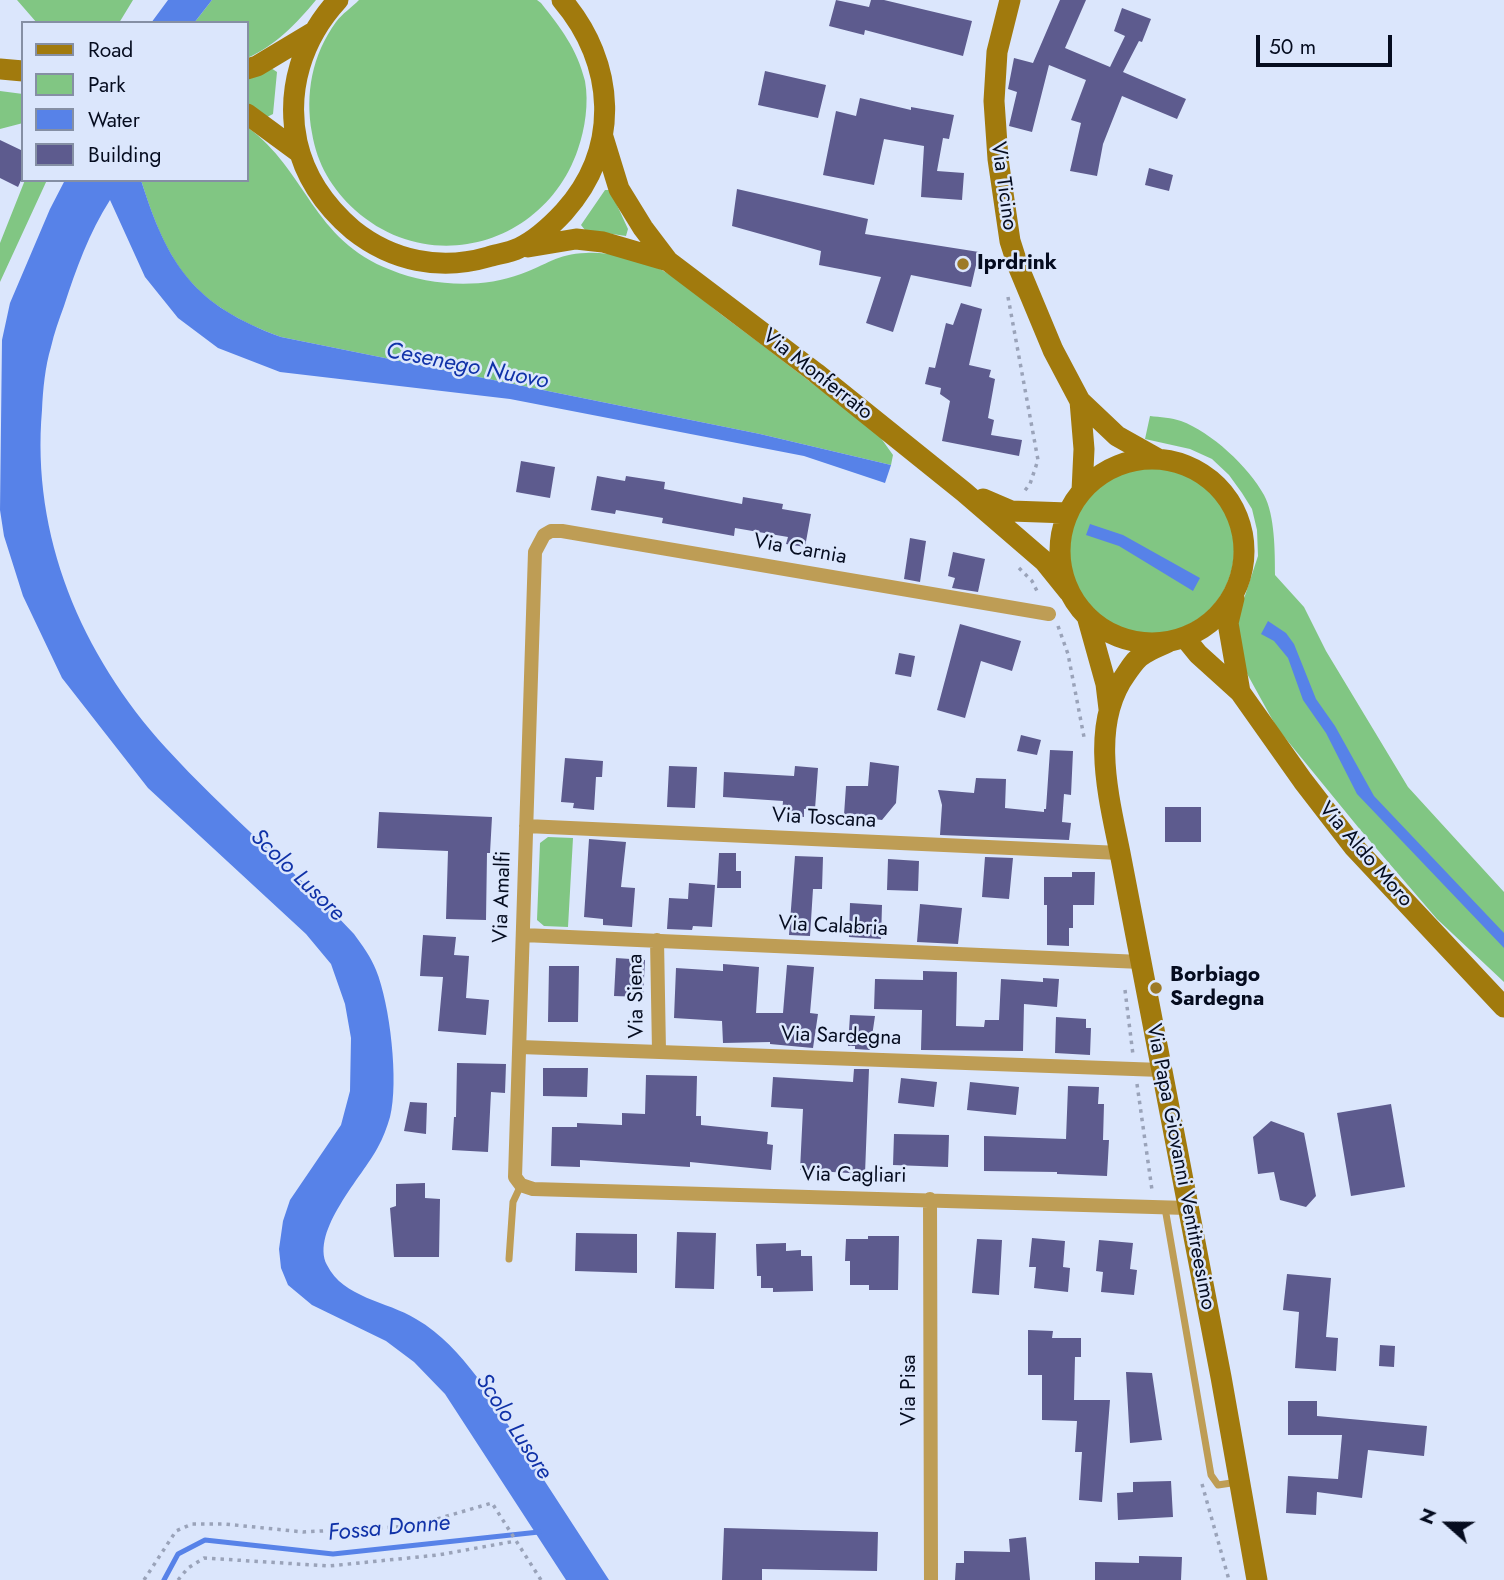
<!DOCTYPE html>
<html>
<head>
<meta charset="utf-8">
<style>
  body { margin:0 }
  #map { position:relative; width:1504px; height:1580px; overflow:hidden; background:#dbe6fc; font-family:Jost,sans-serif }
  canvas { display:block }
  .legend { position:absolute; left:21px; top:21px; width:228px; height:161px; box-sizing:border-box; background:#dbe6fc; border:2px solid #858fa4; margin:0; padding:9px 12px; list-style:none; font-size:21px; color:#050c1f }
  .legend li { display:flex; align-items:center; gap:14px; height:35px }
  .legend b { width:35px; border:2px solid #858fa4 }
  .north { position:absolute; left:1413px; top:1489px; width:70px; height:70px; -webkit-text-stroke:5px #dbe6fc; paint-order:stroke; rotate:291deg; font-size:19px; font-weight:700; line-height:28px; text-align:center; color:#050c1f }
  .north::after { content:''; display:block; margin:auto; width:24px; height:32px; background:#050c1f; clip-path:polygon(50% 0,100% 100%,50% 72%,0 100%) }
  .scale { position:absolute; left:1256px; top:35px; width:136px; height:32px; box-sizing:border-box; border:4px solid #050c1f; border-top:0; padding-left:9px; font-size:21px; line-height:24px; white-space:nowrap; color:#050c1f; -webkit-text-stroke:5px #dbe6fc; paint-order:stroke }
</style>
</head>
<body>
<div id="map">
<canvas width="1504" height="1580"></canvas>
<ul class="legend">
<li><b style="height:9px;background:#a17a0d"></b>Road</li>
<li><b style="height:19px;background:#81c683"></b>Park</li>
<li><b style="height:19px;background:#5782e8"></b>Water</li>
<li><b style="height:19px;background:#5d5b8e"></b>Building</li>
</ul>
<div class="north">N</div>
<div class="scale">50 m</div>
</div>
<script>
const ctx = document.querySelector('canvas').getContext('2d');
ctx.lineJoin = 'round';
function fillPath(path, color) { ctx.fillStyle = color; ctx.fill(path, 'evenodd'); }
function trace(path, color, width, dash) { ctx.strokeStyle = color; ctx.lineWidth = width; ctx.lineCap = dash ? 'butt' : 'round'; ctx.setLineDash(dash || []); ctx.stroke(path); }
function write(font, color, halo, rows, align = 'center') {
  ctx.font = font + ' Jost,sans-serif'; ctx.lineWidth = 5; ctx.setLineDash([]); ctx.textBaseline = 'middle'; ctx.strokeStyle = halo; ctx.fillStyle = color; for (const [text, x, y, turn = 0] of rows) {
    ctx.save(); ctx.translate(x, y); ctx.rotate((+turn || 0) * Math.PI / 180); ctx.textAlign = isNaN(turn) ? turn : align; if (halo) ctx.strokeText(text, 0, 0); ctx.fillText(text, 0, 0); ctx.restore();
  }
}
fillPath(new Path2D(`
  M17,0H133L119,23H37Z
  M212,0H316C296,24 275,46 247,58V23H194Z
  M359,0H537L541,3C561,28 577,49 585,81C589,103 585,129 578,149C546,244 431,278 355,210C332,189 317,164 312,133C305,94 312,55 336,22C342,14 352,7 359,0Z
  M271,68L277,72L273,114L267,117L247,105V78Z
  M0,91L23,94V123L0,129Z
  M247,127C307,170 312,240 391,270C430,286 481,289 521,274C547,265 556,254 586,253C607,252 633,257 653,266C678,276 701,299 722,315C775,354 826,394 878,434L893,455L891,465L760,434L281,337C194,305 168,267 141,180H247Z
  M25,180H47L0,282V243Z
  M605,190H610L628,229L626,236L585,230L581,225Z
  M1150,416C1160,417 1172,418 1181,421C1211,432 1249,467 1264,495C1275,515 1275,553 1275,575L1304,607L1326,651L1408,787L1504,892V982L1437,919L1358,827L1277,728L1245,670L1235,626L1258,556L1257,530L1252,509L1242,493L1229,475L1212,459L1190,449L1145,439Z
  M1066 550a84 84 0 1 1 168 0a84 84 0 1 1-168 0Z
  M548,837L573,838L568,927L544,926L537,920L540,843Z`), '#81c683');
fillPath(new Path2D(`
  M168,0H212L194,23H151Z
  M65,180H141C168,266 194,305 281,337L760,434L891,465L885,483L804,456L510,399L280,372L218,348L178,318L145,277L110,200C89,233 76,269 64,306C59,320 54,333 51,347C45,367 43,389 42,410C31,536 81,654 166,748C225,813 294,869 354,934C362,945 371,957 376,970C390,1004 399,1082 390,1117C387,1127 383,1138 378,1147C363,1176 310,1231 327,1265C343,1298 387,1301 416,1319C442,1334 459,1354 477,1377L609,1580H566L445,1394L414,1362L386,1341L312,1305L288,1285L281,1268L279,1249L283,1221L290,1200L341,1125L350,1091L351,1038L345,1004L331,964L306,934L148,788L62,678L23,596L4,536L0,510L2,340L10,303L50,209Z
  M1090,524L1123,535L1200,578L1193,591L1119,546L1086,535Z
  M1268,621L1286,633L1294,644L1316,699L1335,726L1374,796L1504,933V948L1357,794L1326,733L1303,700L1288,658L1274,641L1261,634Z`), '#5782e8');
trace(new Path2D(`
  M164,1580L178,1554L205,1540L333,1554L539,1532`), '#5782e8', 5);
fillPath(new Path2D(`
  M836,0L869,7L871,0H884L972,21L963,56L865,30L864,35L829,26Z
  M1060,0H1086L1065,48L1110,67L1125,36L1114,31L1122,8L1151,19L1142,42L1139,41L1123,72L1186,99L1177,119L1122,96L1103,144L1097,176L1070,171L1081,123L1071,120L1086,80L1049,65L1032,132L1009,126L1017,92L1008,89L1014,58L1033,63Z
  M765,71L826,85L818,118L758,105Z
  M860,98L911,110V107L954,115L949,139L943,138L937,171L964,173L962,200L921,197L924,146L884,139L874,185L823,175L836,111L856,116Z
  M0,140L23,151V176L18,187L0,178Z
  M1149,168L1173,175L1169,191L1145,185Z
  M737,189L868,219L865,234L979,252L971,287L911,275L893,332L866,323L881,277L819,265L821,251L732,226Z
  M961,303L982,309L969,365L991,370L989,377L995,379L988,418L994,420L991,435L1022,440L1019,456L942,441L950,401L940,394L941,388L925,384L929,367L935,368L946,323L953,325Z
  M521,461L555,467L550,498L516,492Z
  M597,476L625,481L626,476L665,482L664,489L742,504L743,497L783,504L782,509L811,514L805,547L786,544L788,537L735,528L734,536L662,523L663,518L616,510L615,514L591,510Z
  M910,538L926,541L920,582L904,579Z
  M953,552L985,559L978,592L952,588L955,578L948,576Z
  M960,624L1021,641L1012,671L981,661L965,718L937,710Z
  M899,653L915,656L911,677L895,674Z
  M1021,735L1041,740L1037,755L1017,751Z
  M1050,750L1073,751L1071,795L1064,794L1062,822L1071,823L1069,840L940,835L942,805L938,790L974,793L976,778L1006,779L1005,808L1044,812V809H1046Z
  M565,758L603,761L602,777H596L594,810L573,808L574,803L561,802Z
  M870,762L899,766L896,803L882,820L844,815L846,786H868Z
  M669,766L697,767L695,808L667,807Z
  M795,766L818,768L815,809H804V817L782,815L783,801L723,797L724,772L794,776Z
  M1165,807H1201V842H1165Z
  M379,812L492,817L490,853H487L486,920L446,919L448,851L377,848Z
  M589,839L626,842L621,887L635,888L632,927L603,925V919L584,917Z
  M719,853H736V871H741V888H717Z
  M795,856L823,857L822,889H813L810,936L789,935Z
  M985,857L1013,858L1009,899L982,897Z
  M888,859L919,861L918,891L887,890Z
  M1072,872H1095L1094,905H1073V928H1069V946L1047,945V905H1044V877H1072Z
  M689,883L715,885L712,927L693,926L692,930L667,929L669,898L688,899Z
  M850,903L882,905L881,939L849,937Z
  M920,904L962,908L958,944L917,942Z
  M423,935L456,937L454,955L469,956L466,998L489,1000L486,1035L438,1031L443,977L420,976Z
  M616,958L645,960L643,997L614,996Z
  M723,964L759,967L756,1013H783L787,965L814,967L810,1013L818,1014L813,1048L770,1044V1042L723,1043L722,1021L674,1018L676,968L723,971Z
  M549,966H579L578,1022H548Z
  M923,971L957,972L956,1026L984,1027L985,1020H999L1001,979L1043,982V978L1059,979L1057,1007L1024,1004L1023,1051L921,1050L922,1010L874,1009L875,979L923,980Z
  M850,1015L875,1016L870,1050L855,1049V1046H848Z
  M1056,1017L1086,1019V1028H1091L1090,1055L1055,1053Z
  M457,1063L506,1064L505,1093L491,1092L488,1152L452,1150L454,1117H456Z
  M543,1068H588L587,1097L543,1096Z
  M854,1069H869L865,1174L800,1170L803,1109L771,1107L773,1077L853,1082Z
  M646,1075L697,1076L696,1116H701V1125L768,1132L767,1144L773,1145L771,1170L690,1162V1167L580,1160V1167L551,1166L552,1127H577V1123L622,1125V1113L645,1114Z
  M901,1078L937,1082L934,1107L898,1103Z
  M970,1082L1019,1087L1016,1115L967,1110Z
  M1068,1086L1099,1087L1098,1104H1104L1103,1140H1109L1107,1176L1057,1174V1172L984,1171V1136L1066,1139Z
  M410,1102L427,1103L426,1134L404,1131Z
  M1391,1104L1405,1187L1351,1196L1337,1113Z
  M1271,1121L1304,1133L1316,1196L1306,1207L1280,1200L1274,1172L1258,1174L1253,1137Z
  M894,1134L949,1135L948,1167L893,1165Z
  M425,1183V1198L440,1199L439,1257H394L390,1208L396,1206V1184Z
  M677,1232L716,1233L714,1289L675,1288Z
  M576,1233L637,1234V1273L575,1271Z
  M868,1236H899L898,1290H869V1285H850V1261H845L846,1239H868Z
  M1032,1238L1065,1241L1063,1267L1070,1268L1068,1292L1034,1288L1036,1267H1029Z
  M977,1239L1002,1240L999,1295L972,1293Z
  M1099,1240L1133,1243L1130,1269L1137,1270L1134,1295L1101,1292L1103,1272L1096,1271Z
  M786,1243V1251L801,1250V1256H812L813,1291L773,1292V1288H761V1276H757L756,1244Z
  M1287,1274L1331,1278L1326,1337L1338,1338L1336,1371L1295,1368L1299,1312L1283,1310Z
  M1028,1330L1053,1331L1052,1338H1081V1357H1075L1074,1400H1110L1102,1502L1079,1500L1082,1452H1075L1077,1421L1042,1420V1375H1028Z
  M1380,1345L1395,1346L1394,1367L1379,1366Z
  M1126,1372L1152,1373L1162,1440L1130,1443Z
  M1288,1401H1317V1416L1427,1426L1424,1456L1368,1450L1362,1498L1317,1492L1316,1515L1286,1513L1288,1476L1338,1479L1342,1435H1288Z
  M1171,1481L1173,1517L1118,1520L1117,1493L1133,1492V1482Z
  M724,1528L878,1532L877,1571L762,1569V1580H722Z
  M1026,1537L1030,1580H955L956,1563H964V1551L1010,1552L1009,1539Z
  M1139,1556L1182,1557L1181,1580H1095V1562L1139,1563Z`), '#5d5b8e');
trace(new Path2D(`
  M1008,297L1038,460L1030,484L1023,493
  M1019,568L1032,581L1039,595
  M1058,626L1068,654L1084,737
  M1125,990L1133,1055
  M1137,1084L1152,1190
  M1202,1484L1229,1580
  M144,1580L176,1531L192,1524H225L303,1532L413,1526L492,1503L541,1580
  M178,1580L188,1568L204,1558L329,1566L438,1555L516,1541`), '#9aa3b9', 3.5, [3.5, 5]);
trace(new Path2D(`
  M1165,1208L1211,1475L1218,1485L1238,1482
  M509,1259L513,1202L521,1185`), '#be9d55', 7);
trace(new Path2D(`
  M1049,614L562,531H551L544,535L535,552L515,1177L521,1185L533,1189L1187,1208
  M526,826L1120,853
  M523,935L1141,962
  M657,940L659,1051
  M520,1047L1161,1070
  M930,1199L931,1580`), '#be9d55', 14);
trace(new Path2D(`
  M338,0C302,39 286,90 297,142C305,178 326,207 353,230C392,261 440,271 488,257C498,254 509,253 519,248C536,240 551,226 564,212C621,149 616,63 562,0
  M1010,0L997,52L994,101L998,159L1010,241L1018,266L1053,350L1080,401L1117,436L1158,459
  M0,69L23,71
  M247,69L257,66L312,33
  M247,114L300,153
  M603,137L619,189L643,228L668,261L816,373L964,492L1044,561L1069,592
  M528,247L576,239L603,242L668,261
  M1080,401L1084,449L1082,491
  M1060 551a92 92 0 1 1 184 0a92 92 0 1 1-184 0Z
  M983,499L1011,511L1068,513
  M1234,598L1228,623L1240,692
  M1087,616L1106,684L1109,709
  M1185,638L1198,654L1240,692L1303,781L1354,847L1504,1007
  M1168,642C1160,646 1151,649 1144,654C1136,658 1131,667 1126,674C1089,725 1109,798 1120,853L1221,1377L1257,1580`), '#a17a0d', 21);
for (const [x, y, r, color] of [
  [963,264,7,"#9d7a26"],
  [1156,988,7,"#9d7a26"]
]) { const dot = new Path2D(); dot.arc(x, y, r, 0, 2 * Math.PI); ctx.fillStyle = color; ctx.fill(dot); trace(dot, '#dbe6fc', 2.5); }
write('21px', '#050c1f', '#dbe6fc', [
  ["Via Ticino",1003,186,82],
  ["Via Monferrato",817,375,38],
  ["Via Carnia",800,550,10],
  ["Via Toscana",824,819,3],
  ["Via Aldo Moro",1365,855,49],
  ["Via Amalfi",503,897,-88],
  ["Via Calabria",833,927,3],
  ["Via Siena",637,996,-91],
  ["Via Sardegna",841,1037,2],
  ["Via Papa Giovanni Ventitreesimo",1180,1167,79],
  ["Via Cagliari",854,1176,1],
  ["Via Pisa",910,1390,-90]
]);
write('bold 21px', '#050c1f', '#dbe6fc', [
  ["Iprdrink",977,264],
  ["Borbiago",1170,976],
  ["Sardegna",1170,1000]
], 'left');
write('italic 23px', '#1032a8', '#dbe6fc', [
  ["Cesenego Nuovo",467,367,11],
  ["Scolo Lusore",297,876,44],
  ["Scolo Lusore",513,1427,57],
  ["Fossa Donne",389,1529,-5]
]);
</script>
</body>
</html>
